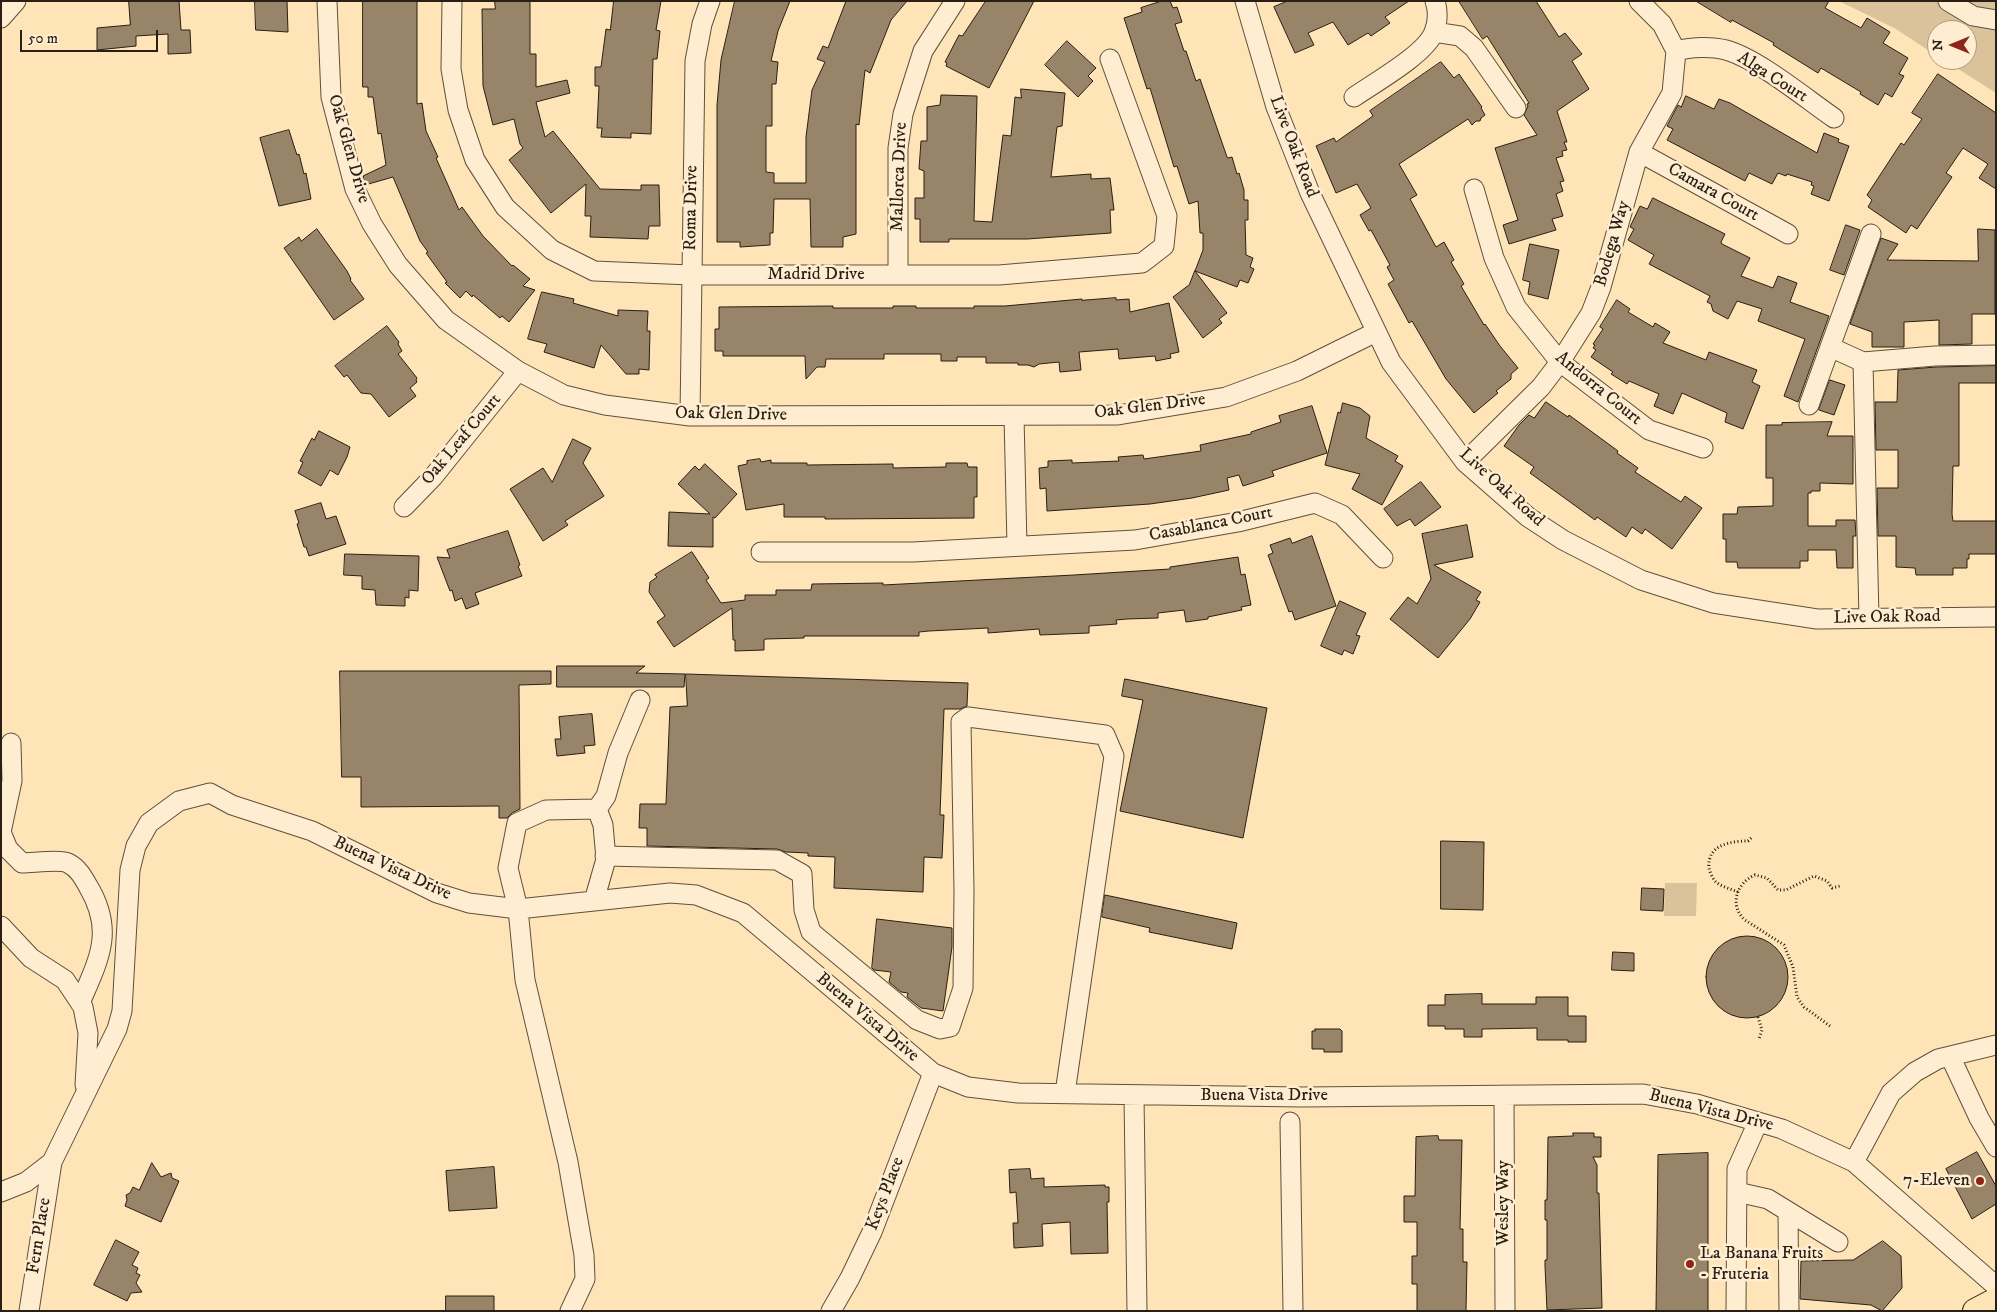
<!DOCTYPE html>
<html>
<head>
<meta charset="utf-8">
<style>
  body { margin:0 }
  #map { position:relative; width:1997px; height:1312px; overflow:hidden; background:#fee4b6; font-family:"IM FELL DW Pica",serif }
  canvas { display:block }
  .frame { position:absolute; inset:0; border:2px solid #291f15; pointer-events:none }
  .north { position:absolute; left:1927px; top:20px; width:50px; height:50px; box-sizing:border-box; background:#feedd0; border:1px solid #a99b85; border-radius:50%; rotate:270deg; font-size:14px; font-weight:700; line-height:20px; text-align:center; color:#291f15 }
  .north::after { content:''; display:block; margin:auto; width:18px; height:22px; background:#8f2418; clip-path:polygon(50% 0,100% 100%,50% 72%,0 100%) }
  .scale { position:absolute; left:20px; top:30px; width:138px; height:22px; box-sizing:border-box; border:2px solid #291f15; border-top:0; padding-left:6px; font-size:15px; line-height:18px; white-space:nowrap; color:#291f15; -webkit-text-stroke:4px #feedd0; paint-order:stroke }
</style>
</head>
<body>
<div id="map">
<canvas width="1997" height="1312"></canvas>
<div class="frame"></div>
<div class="north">N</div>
<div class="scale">50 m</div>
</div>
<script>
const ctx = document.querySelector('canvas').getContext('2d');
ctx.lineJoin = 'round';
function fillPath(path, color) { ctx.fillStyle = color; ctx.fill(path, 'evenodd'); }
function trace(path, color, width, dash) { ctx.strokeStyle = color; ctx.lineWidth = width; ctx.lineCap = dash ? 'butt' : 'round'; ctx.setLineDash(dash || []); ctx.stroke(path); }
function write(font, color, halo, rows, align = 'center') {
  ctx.font = font + ' "IM FELL DW Pica",serif'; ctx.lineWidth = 5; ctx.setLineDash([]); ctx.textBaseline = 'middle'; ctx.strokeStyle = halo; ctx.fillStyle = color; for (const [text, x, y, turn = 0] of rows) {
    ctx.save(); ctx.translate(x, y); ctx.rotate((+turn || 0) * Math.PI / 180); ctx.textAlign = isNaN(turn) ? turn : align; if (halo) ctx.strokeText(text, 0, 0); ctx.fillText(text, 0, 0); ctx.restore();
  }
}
fillPath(new Path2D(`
  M1839,1H1996V93L1944,60H1967V30H1937V56L1896,29Z
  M1665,883H1697L1696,916H1664Z`), '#dac39b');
const building = new Path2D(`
  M129,1H179L181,30H190L191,53L168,54V34L136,36V46L97,50V28L130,25Z
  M255,1H287L288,32L256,30Z
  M363,1H417V104L422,103L426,131L438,157L436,158L459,210L462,207L483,236L512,266L513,265L530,279L523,286L535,290L509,322L502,316L500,318L473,295L472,297L466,291L460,298L445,283L447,282L426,253L428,252L420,241L393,177L365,185L363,176L386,165L381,133L378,134L373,97H368V87H363Z
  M495,1H530V54H536V87L567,80L570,93L536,102L545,137L553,131L600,189L641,190V185H659L660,226H649L648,239L590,237L591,216H585L586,184L551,213L509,160L523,148L520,144L514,119L493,125L483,86L482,9H495Z
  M614,1H661L656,30L660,31L657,59H653L651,134L631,133V138L601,137L602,128H597L599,86H595V67H601L606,29L610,30Z
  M735,1H790L778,31L771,61L778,62L776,84H772V126H766V172L774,173V183H806V137L812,90L825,62L817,59L823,46L828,48L846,1H907L891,20L870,73L865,70L859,125L856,124V234L843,237V247H811L810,199H774L773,233H770V245L740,247V242H717V105L721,60Z
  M986,1H1034L989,88L946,66L947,63L945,62L959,35L962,36Z
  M1162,1H1170L1173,8L1177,7L1182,22L1175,24L1184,51H1186L1196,81L1200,79L1227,157L1228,158L1232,157L1237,174L1239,173L1244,190V200H1248V220H1245L1246,255L1253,258L1250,267L1254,269L1248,283L1240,280L1237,287L1195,271L1203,250V233H1200L1198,201L1189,204L1177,166L1174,167L1150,88L1147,89L1124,18L1142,12L1141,8Z
  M1288,1H1409L1385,17L1390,23L1371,36L1368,33L1348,45L1333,22L1308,33L1314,45L1295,53L1274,7Z
  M1459,1H1536L1559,37L1565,33L1582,54L1572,61L1589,89L1557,111L1567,142H1564L1567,150L1562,151L1563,156L1556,158L1564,181L1560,182L1563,191L1556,194L1563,216L1552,219L1556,230L1509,244L1503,225L1518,220L1495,148L1537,135L1524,115L1528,106L1527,104L1529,103L1487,36L1483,39Z
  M1696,1H1829L1825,8L1861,28L1867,18L1890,32L1883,43L1908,58L1899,74L1904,76L1892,97L1885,93L1878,105L1860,94L1861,92L1821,68L1818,73L1773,45L1774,43L1732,20L1731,22Z
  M1067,41L1096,68L1088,76L1093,81L1078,97L1045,65Z
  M1441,62L1454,78L1459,74L1482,107L1481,108L1485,115L1481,118L1480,121H1476L1472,125L1468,119L1399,164L1417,195L1410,199L1436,247L1444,242L1454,260L1451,262L1464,284L1461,286L1484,325L1485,324L1500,346L1518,368L1511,374V379L1496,391L1498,393L1474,413L1446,379L1412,321L1409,323L1388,284L1394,280L1387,267L1390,265L1371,230L1369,231L1360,215L1371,208L1357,184L1336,193L1316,146L1334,138L1336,142L1373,116L1370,111Z
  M1938,74L1996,113V189L1979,178L1988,164L1963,148L1946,173L1952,177L1917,229L1911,225L1906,233L1868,207L1872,200L1867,195L1901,143L1904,145L1922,119L1912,113Z
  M1021,89L1065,93L1062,126L1057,127L1051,177L1091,174V179L1110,178L1114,210H1110L1111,233L1027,239H949V242H920V219H915V198H924V171L919,169L921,141H927V107L940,105L941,95L977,96L974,221L992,222L1003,135L1011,136L1015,97L1021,98Z
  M1686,96L1714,109L1719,99L1730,103L1817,153L1824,133L1839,139L1838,142L1849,146L1829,201L1811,194L1814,186L1811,185L1812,182L1787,174L1786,176L1778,173L1772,184L1749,173L1745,181L1667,140L1673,129L1667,126L1678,105L1681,107Z
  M289,130L294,146L297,155L299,154L304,174L306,173L311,199L279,206L260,138Z
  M1653,198L1725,234L1721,242L1722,244L1750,258L1741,276L1773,288L1778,276L1797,283L1790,302L1829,316L1798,402L1784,396L1805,339L1758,321L1762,309L1737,301L1728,319L1713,311L1711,304L1707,302L1710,296L1649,264L1654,255L1628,240L1634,229L1630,227L1640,206L1647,209Z
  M1846,225L1860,230L1844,275L1830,270Z
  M317,229L347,271L351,279L350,280L364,299L334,320L284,248L299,237L301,241Z
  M1978,229L1995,230V314H1972V344L1939,345V320L1904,322V347H1872V332L1850,324L1881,238L1898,244L1887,260L1978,261Z
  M1530,244L1559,250L1548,299L1528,294L1530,282L1523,280Z
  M1195,271L1227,313L1219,319L1222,323L1203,338L1173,297L1189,285Z
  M542,292L574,299L573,303L618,316V310L648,311L647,331H650L649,370L639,369V374H626L601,345L594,368L544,352L547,344L528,339Z
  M1116,298V300L1129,299L1130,312L1169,303L1179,352L1170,354L1171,358L1156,361L1155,356L1119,359L1118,349L1079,352L1081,370L1060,372L1059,362L1039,364L1034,367L1028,365H1018V363H986V357H957V361H941V354H884V359H826L825,367H817L806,379L805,356H723V351H715V329H719V307L833,306V308H893V306H916V308H974V306H1005L1082,299V300Z
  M1617,300L1630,309L1628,312L1653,327L1655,323L1670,332L1663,343L1706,360L1709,352L1757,370L1752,382L1760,386L1743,429L1725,422L1727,413L1682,393L1673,414L1654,406L1659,394L1629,381L1627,384L1611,374L1613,372L1591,357L1596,350L1593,348L1595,345L1593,344L1603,329L1600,327Z
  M387,326L399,342L398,344L402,351L398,354L417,378L416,380L417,382L410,388L416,396L389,417L371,394L361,393L347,375L344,377L335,366Z
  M1996,366V383H1959V466H1953L1952,514L1953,521H1996V554H1969V559H1967V568H1953V575H1916L1915,568L1896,567V536H1878L1877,488H1898V450H1876L1875,402H1897L1898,370L1936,367Z
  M1830,380L1845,385L1834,415L1819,410Z
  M1546,402L1568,417L1569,415L1618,451L1617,453L1638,468L1635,472L1681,502L1685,496L1702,508L1672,549L1645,529L1642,534L1632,527L1626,537L1597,517L1595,520L1530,473L1534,467L1504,446L1519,425L1529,415L1534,418Z
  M1343,403L1360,408L1370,416L1366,438L1398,456L1395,461L1403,466L1382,505L1352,489L1360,474L1325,465L1338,412L1340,413Z
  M1312,406L1327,453L1272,471L1274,476L1243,486L1239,475L1227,478L1229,490L1192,498L1150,504L1047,511L1046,488L1040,489L1039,468L1048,467V461L1072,460V463L1119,461L1118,457L1143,455L1144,459L1201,451L1200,445L1251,434V432L1281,422L1279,416Z
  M1832,422L1827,436H1853V484L1820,483V491H1811V493H1808V526H1836V520H1855L1856,536H1853V568H1837L1836,550H1808V561H1800V568H1738L1737,562H1726V539H1723V514H1737L1738,507L1773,506V478H1766V425H1782V423Z
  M319,431L350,447L347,457L338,475L330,470L321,486L298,473L303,462L300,461L312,438L314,440Z
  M573,439L591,448L583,463L604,496L565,521L568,525L543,541L510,489L543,468L552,482Z
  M760,459L761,462L771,460V463H807V465L893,464V468L946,467V463H967L968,467H977V497H974V518L825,519V517H784V504L746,510L738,466L747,464V461Z
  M705,464L737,494L715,518L713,517V547L668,546L669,512L710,514L678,484L695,466L699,470Z
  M1421,482L1441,507L1415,526L1410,519L1397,526L1384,509Z
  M321,503L326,519L336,516L346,544L309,556L306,547H304L297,524L299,523L295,511Z
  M1467,525L1473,557L1434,565L1481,592L1476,600L1480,602L1470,619L1438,658L1390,619L1408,597L1417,604L1431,579L1422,534Z
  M508,531L520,565L518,566L522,576L475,593L479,604L466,609L462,598L455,601L452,590L450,591L437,557L450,558L447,550Z
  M1312,536L1336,606L1295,620L1292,611L1289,612L1268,555L1273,553L1270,545L1290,538L1292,543Z
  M692,552L709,578L706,580L721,603L745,600V595H776V590H811L812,584L883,583V585L1074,575L1170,569V567L1238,557L1241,575L1245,574L1251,605L1241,607L1242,610L1208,617V619L1186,622L1184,610L1158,613V618L1127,619L1116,620L1117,624L1089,626V633L1040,635L1039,629L988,633V628L929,631L919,632V636H804V638L766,639L764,640V650L735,651V640H733L732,608L674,647L657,622L665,616L649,592L650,582L657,577L655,575Z
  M345,554L419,556L418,591L409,590V598L405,597V606L376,605L375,590L362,589V576L344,575Z
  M1340,601L1366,613L1356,635L1360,636L1353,654L1344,650L1342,655L1321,646Z
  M557,666H645L636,673L685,674L684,687H557Z
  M340,671H551V684L519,685L520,809L512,813L507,818H499V806L361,807V777H342Z
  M686,674L968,683L967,706L960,709H944L940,815H944L942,858L924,857L923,892L834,888L835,857L808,856V853L786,852L777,849L647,846V828H639L640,804H666L670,707L687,706Z
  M1125,679L1267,708L1243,838L1120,811L1143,700L1122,696Z
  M592,714L595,745L584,746L585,753L557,756L555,739H561L559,717Z
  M1441,841L1484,842L1483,910L1441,909Z
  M1642,888L1664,889L1663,911L1641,910Z
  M1105,895L1237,923L1232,949L1149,932L1150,928L1102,917Z
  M877,919L952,928V947L943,1011L921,1008L907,997L908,993L901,992L889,982L891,972L874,970L872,968Z
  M1706 977a41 41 0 1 1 82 0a41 41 0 1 1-82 0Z
  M1613,952L1634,953V971L1612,970Z
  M1482,994V1004H1536V997H1568V1016H1586V1042H1568V1040H1537V1028L1482,1029V1037H1464V1029H1445V1026H1428V1005H1445V995Z
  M1315,1029H1340L1342,1031V1052H1324V1049H1312V1031H1315Z
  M1573,1133H1594V1137H1601V1157H1593L1597,1165V1193H1599L1602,1308L1547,1310L1545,1266V1260H1547V1220H1545V1200H1547L1548,1137L1573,1136Z
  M1438,1136L1439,1140H1462L1460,1229H1463V1262H1467L1466,1311H1417V1284H1412V1256H1417V1222H1404V1196H1415L1416,1137Z
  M1977,1152L1996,1186V1204L1972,1219L1946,1169Z
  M1708,1153V1311H1656L1658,1155Z
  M152,1163L161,1177L171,1173L172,1178L179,1181L161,1222L125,1206L127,1200L126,1195L130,1193L133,1187L139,1190Z
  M494,1167L497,1208L449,1211L446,1171Z
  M1030,1169L1031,1179L1044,1178V1187L1105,1185V1187H1109V1202H1107L1108,1253L1071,1254L1070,1222L1042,1224L1043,1246L1014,1248L1013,1223H1018L1016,1192L1010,1193L1009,1170Z
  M116,1240L139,1252L132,1265L138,1268L136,1273L140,1275L136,1283L142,1292L131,1293L127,1301L94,1285Z
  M1883,1241L1901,1256L1902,1288L1882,1311L1871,1305L1800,1299L1801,1261L1853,1260Z
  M446,1296H494V1311H446Z`);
fillPath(building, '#988569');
trace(building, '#291f15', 1);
const minor = new Path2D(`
  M327,1L331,97L355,189L372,224L398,265L446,320L518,371L564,395L605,405L690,416L1118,415L1226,397L1297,371L1376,332
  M452,1L451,69L458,110L475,160L505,207L552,250L594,271L691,275H999L1142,263L1164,246L1167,216L1110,59
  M1245,1L1276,107L1310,193L1391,362L1465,462L1528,517L1563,540L1641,580L1713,603L1817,619L1996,617
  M1948,1L1973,16L1996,20
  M1,18L16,1
  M1434,32L1460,36L1474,48L1516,108
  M1676,51C1690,47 1711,46 1726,50C1758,59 1805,98 1834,118
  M1354,97C1374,83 1426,54 1434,32C1438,22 1438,10 1435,1
  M1639,152L1788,234
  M1474,189L1494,258L1516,307L1560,362L1649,430L1703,448
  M898,275V148L903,114L923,51L955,1
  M1830,347L1863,362
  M1809,405L1871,234
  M690,416L695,61L702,24L710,1
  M1014,416L1017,546
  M1465,462L1541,387L1560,362L1591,313L1601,287L1639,152L1672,93L1676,51L1662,24L1639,1
  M404,507L433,477L518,371
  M761,552H913L1135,540L1238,522L1315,503L1342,515L1383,558
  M1869,618L1863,362L1935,356L1996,355
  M11,743L12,781L1,832L8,849L22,863C33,863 60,859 68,863C78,868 83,877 88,886C115,931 99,959 80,1003
  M597,809L606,796L618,753L640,700
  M605,856L777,860L802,874L804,910L811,932L917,1020L940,1029L950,1027L963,988L964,891L961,722L968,717L1105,735L1114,756L1065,1093
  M1,926L31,958L65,980L83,1007L88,1033L85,1085
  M1950,1056L1979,1118L1996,1147
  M1504,1095L1505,1311
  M1134,1096L1137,1311
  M1290,1122L1293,1311
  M1854,1162L1891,1093L1915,1072L1938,1059L1996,1045
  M1,1192L26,1182L52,1162L117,1029L122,1011L130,870L136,846L149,823L179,801L210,793L232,805L312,831L437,893L469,903L518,909L670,893L696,895L743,913L933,1073L968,1087L1018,1093L1302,1097L1643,1094L1697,1104L1782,1129L1854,1162L1996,1286
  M1737,1192L1768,1199L1838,1242
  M1788,1212L1789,1311
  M29,1311L52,1162
  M570,1311L585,1279L584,1255L568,1162L525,980L518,909L508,868L517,823L546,810L597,809L603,825L606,859L594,901
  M831,1311L850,1278L872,1232L933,1073
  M1736,1311L1737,1169L1758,1122`);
const major = new Path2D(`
  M1975,1311L1996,1300`);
trace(minor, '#5e503d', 21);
trace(major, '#291f15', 26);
trace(new Path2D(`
  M1738,892C1731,889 1722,887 1716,882C1713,879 1710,873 1709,868C1707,845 1730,841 1748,841L1752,837
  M1758,1017L1762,1030L1759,1039
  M1830,1026L1804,1007L1797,997L1793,967L1784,945L1745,920C1729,906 1736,883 1755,875L1767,878L1778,890H1786L1814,876L1827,881L1832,888L1840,886`), '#291f15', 3, [1, 2.5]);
trace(minor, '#feedd0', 19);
trace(major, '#fee4b6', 24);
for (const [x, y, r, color] of [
  [1980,1181,5,"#8f2418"],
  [1690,1264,5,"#8f2418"]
]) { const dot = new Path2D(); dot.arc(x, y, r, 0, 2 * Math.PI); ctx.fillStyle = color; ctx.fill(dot); trace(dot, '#feedd0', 2); }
write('18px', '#291f15', '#feedd0', [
  ["Alga Court",1772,78,32],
  ["Live Oak Road",1293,147,69],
  ["Oak Glen Drive",348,149,74],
  ["Mallorca Drive",900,177,-88],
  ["Camara Court",1713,193,29],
  ["Roma Drive",692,208,-89],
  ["Bodega Way",1613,244,-74],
  ["Madrid Drive",816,275],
  ["Andorra Court",1598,389,39],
  ["Oak Glen Drive",1150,407,-7],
  ["Oak Glen Drive",731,415,1],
  ["Oak Leaf Court",462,440,-50],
  ["Live Oak Road",1501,488,42],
  ["Casablanca Court",1211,525,-11],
  ["Live Oak Road",1887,618,-1],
  ["Buena Vista Drive",392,869,25],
  ["Buena Vista Drive",867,1018,40],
  ["Buena Vista Drive",1264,1096],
  ["Buena Vista Drive",1711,1111,14],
  ["Keys Place",886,1194,-69],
  ["Wesley Way",1504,1203,-90],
  ["Fern Place",40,1236,-81]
]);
write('18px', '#291f15', '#feedd0', [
  ["7-Eleven",1970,1181],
  ["La Banana Fruits",1700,1254,"left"],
  ["- Fruteria",1700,1275,"left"]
], 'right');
</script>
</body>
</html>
